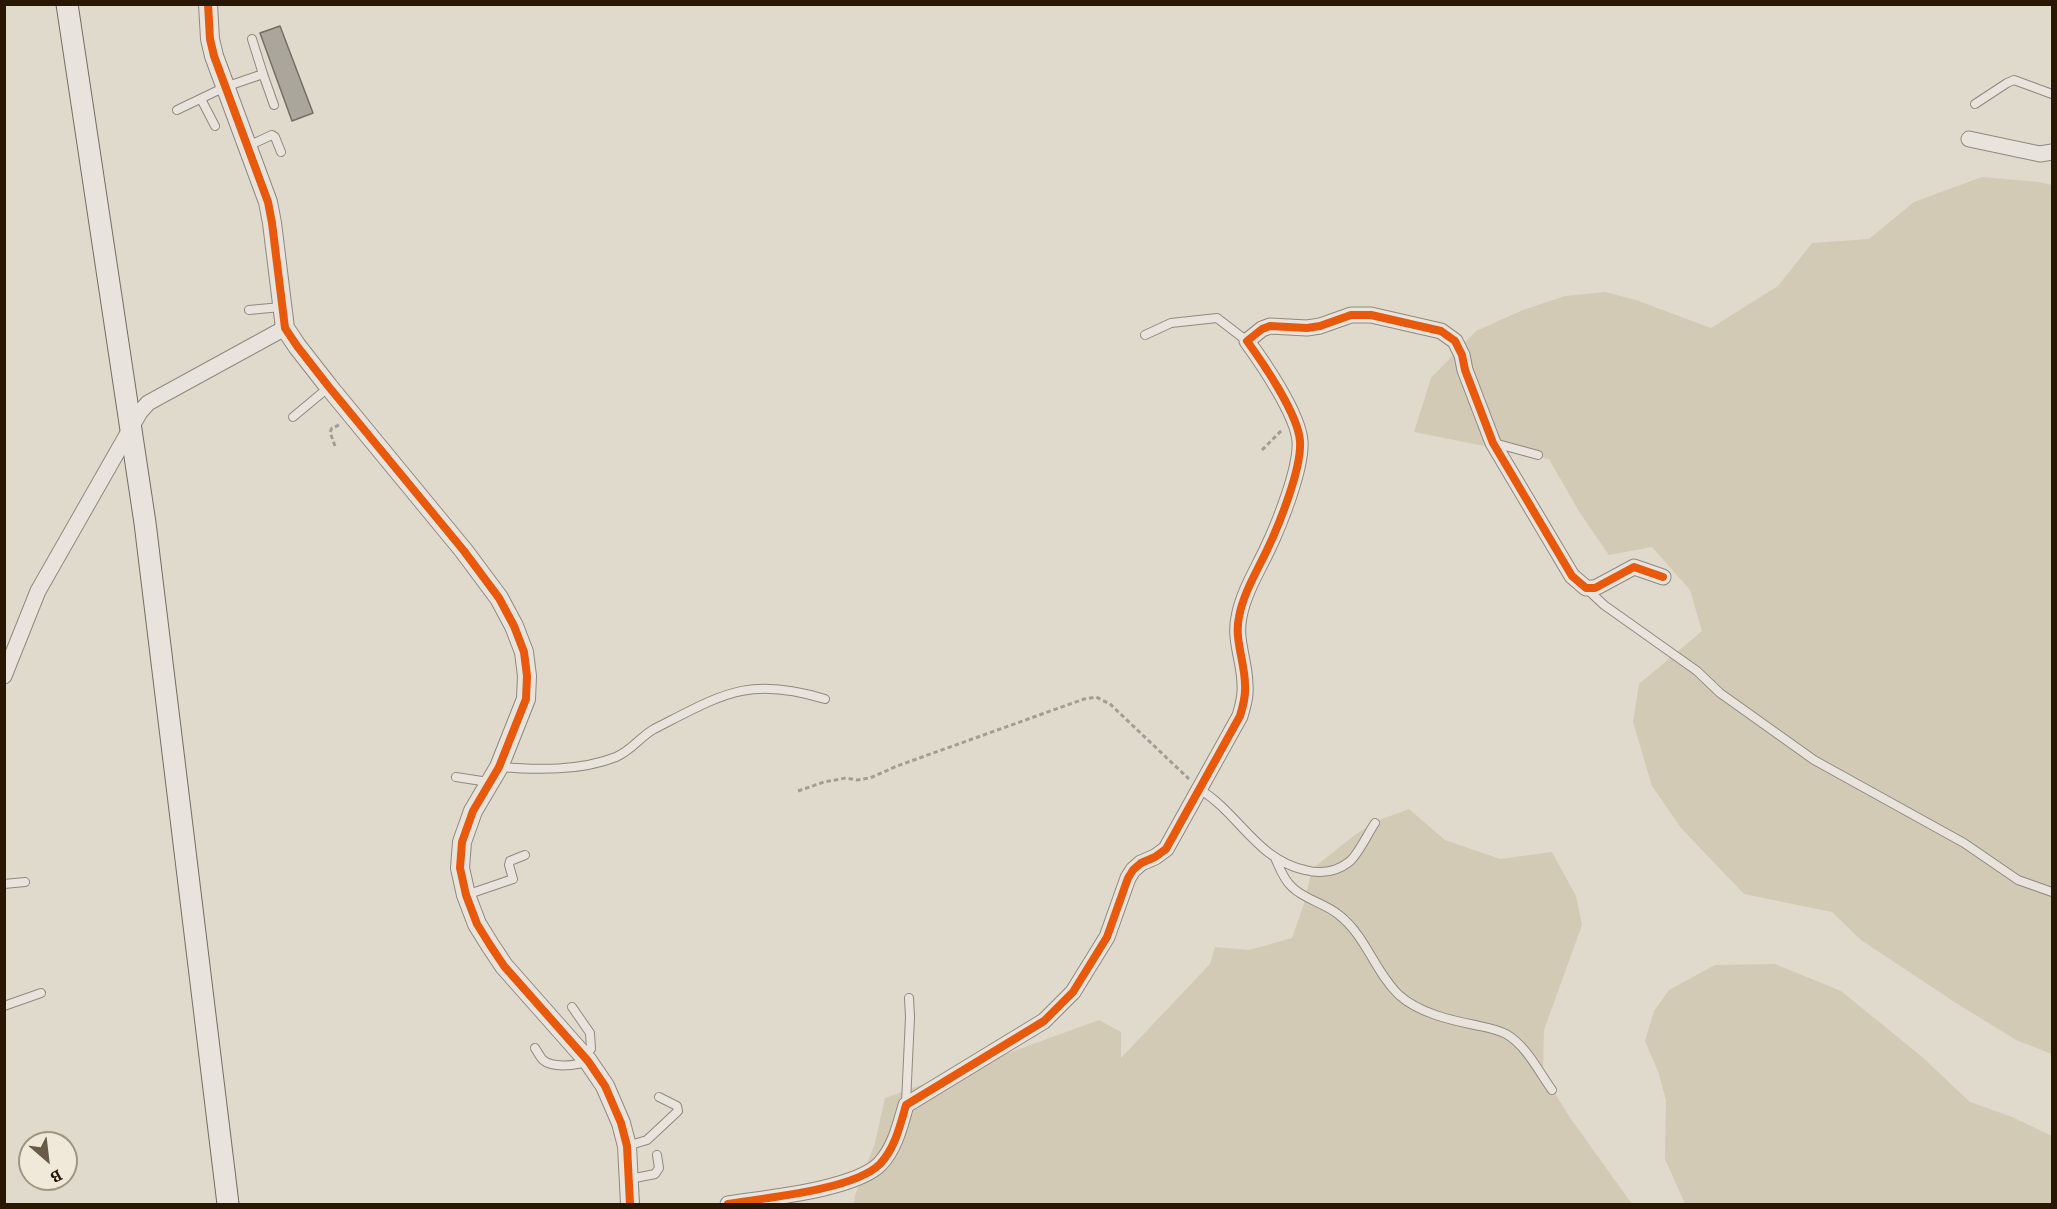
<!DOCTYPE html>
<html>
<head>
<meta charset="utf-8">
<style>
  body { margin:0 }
  #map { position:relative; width:2057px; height:1209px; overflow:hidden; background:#e0dacc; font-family:Vollkorn,serif }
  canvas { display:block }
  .frame { position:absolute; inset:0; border:6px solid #281803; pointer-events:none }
  .north { position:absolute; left:18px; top:1131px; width:60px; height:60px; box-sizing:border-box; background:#f0e9d9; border:2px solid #a09583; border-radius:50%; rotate:152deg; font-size:16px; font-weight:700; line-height:24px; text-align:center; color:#281803 }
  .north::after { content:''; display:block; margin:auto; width:21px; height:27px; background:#685c49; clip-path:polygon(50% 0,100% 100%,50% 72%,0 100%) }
</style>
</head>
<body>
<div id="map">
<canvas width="2057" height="1209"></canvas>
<div class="frame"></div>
<div class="north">B</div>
</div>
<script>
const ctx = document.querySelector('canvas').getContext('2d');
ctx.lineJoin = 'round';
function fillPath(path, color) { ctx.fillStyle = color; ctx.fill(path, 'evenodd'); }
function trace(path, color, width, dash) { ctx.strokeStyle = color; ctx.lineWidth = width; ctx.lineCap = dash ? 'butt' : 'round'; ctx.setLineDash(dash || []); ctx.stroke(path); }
fillPath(new Path2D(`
  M1982,177L2039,182L2052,185V1054L2016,1040L1956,1003L1861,940L1832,912L1744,894L1681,828L1652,786L1633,722L1639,684L1702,631L1690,590L1652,547L1609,555L1580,513L1549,459L1414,432L1431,378L1476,331L1523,310L1565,296L1605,292L1636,300L1711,328L1778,286L1812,243L1869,239L1914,202Z
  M1409,809L1445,840L1500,859L1552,852L1576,896L1582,925L1544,1030L1543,1075L1571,1119L1632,1204H854L855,1195L875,1143L885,1098L1099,1020L1121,1032V1058L1210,964L1215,947L1249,950L1292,938L1304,904L1312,869L1356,834L1377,821Z
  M1775,964L1841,991L1921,1056L1970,1102L2012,1117L2052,1136V1204H1685L1665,1159L1666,1100L1658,1071L1645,1041L1654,1011L1669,990L1715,965Z`), '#d2cab5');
const building = new Path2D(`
  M280,26L313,113L292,121L260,33Z`);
fillPath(building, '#aba69b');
trace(building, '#746e64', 1.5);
const service = new Path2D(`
  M252,39L263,74
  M201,99L215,126
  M1975,104L2007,83L2014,80L2052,94
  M177,110L225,87L263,74L274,105
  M248,146L272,135L275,137L281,152
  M249,310L281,307
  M1145,335L1171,323L1217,318L1247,341
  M293,417L329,387
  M1494,443L1538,455
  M1587,589L1604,605L1697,671L1720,693L1814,760L1964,843L2018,880L2052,892
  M500,767C537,770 581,771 616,757C631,751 640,737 654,729C721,695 748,675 825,699
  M456,777L488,782
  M1199,789C1238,812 1257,860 1305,870C1320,874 1336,872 1349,862C1358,855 1368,833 1375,823
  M1276,860C1280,869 1284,880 1292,887C1305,900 1325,903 1339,915C1366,936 1375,972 1399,995C1419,1013 1450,1020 1475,1025C1484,1027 1497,1029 1506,1034C1526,1045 1539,1072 1552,1090
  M4,884L25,882
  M466,895L513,879L509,865L510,861L525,855
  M4,1006L41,993
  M572,1007L590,1033L591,1049L585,1055
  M535,1048C537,1051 540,1057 543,1060C552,1068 577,1066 587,1061
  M906,1103L910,1017L909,998
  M627,1146L647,1140L678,1111L677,1106L659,1097
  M630,1179L655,1174L659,1168L657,1155`);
const minor = new Path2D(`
  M1969,139L2040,154L2052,152
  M4,676L38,591L140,412L148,403L285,328
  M728,1204C764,1198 854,1190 880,1164C895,1148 900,1126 906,1105L1044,1021L1073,992L1107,937L1128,878L1133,870L1141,863L1155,857L1166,849L1240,716C1243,706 1246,696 1245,685C1245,662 1234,640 1239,617C1243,594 1257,571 1267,550C1279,525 1302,468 1300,441C1298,414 1263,363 1247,341L1262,329L1270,326L1307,328L1320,326L1351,315H1371L1441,331L1455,341L1462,355L1465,370L1493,443L1572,576L1586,588H1595L1634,567L1663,577`);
const tertiary = new Path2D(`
  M208,4L210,39L214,56L268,202L272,223L285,328L297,346L329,387L464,551L499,598L514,626L524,652L527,676L526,699L499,767L473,811L462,842L460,868L466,895L477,924L490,945L504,966L588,1061L605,1086L621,1123L627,1146L630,1204`);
const secondary = new Path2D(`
  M67,4L145,523L228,1204`);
trace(service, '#8f897e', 10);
trace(minor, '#8f897e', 17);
trace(tertiary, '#8f897e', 20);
trace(secondary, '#746e64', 23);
trace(new Path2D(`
  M335,446L330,432L332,428L339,425
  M1262,450L1283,429
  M798,791L824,782L846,778L857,780L870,778L897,766L1084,699L1096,697L1110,704L1189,779`), '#a29e96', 3, [4.5, 3]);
trace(service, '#e8e4dd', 8);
trace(minor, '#e8e4dd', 15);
trace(tertiary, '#e8e4dd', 18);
trace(secondary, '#e8e4dd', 21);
trace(new Path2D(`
  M208,4L210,39L214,56L268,202L272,223L285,328L297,346L329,387L464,551L499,598L514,626L524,652L527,676L526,699L499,767L473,811L462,842L460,868L466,895L477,924L490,945L504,966L588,1061L605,1086L621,1123L627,1146L630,1204
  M728,1204C764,1198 854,1190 880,1164C895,1148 900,1126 906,1105L1044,1021L1073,992L1107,937L1128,878L1133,870L1141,863L1155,857L1166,849L1240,716C1243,706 1246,696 1245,685C1245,662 1234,640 1239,617C1243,594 1257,571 1267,550C1279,525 1302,468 1300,441C1298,414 1263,363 1247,341L1262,329L1270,326L1307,328L1320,326L1351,315H1371L1441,331L1455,341L1462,355L1465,370L1493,443L1572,576L1586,588H1595L1634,567L1663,577`), '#e8590c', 8);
</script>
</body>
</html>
